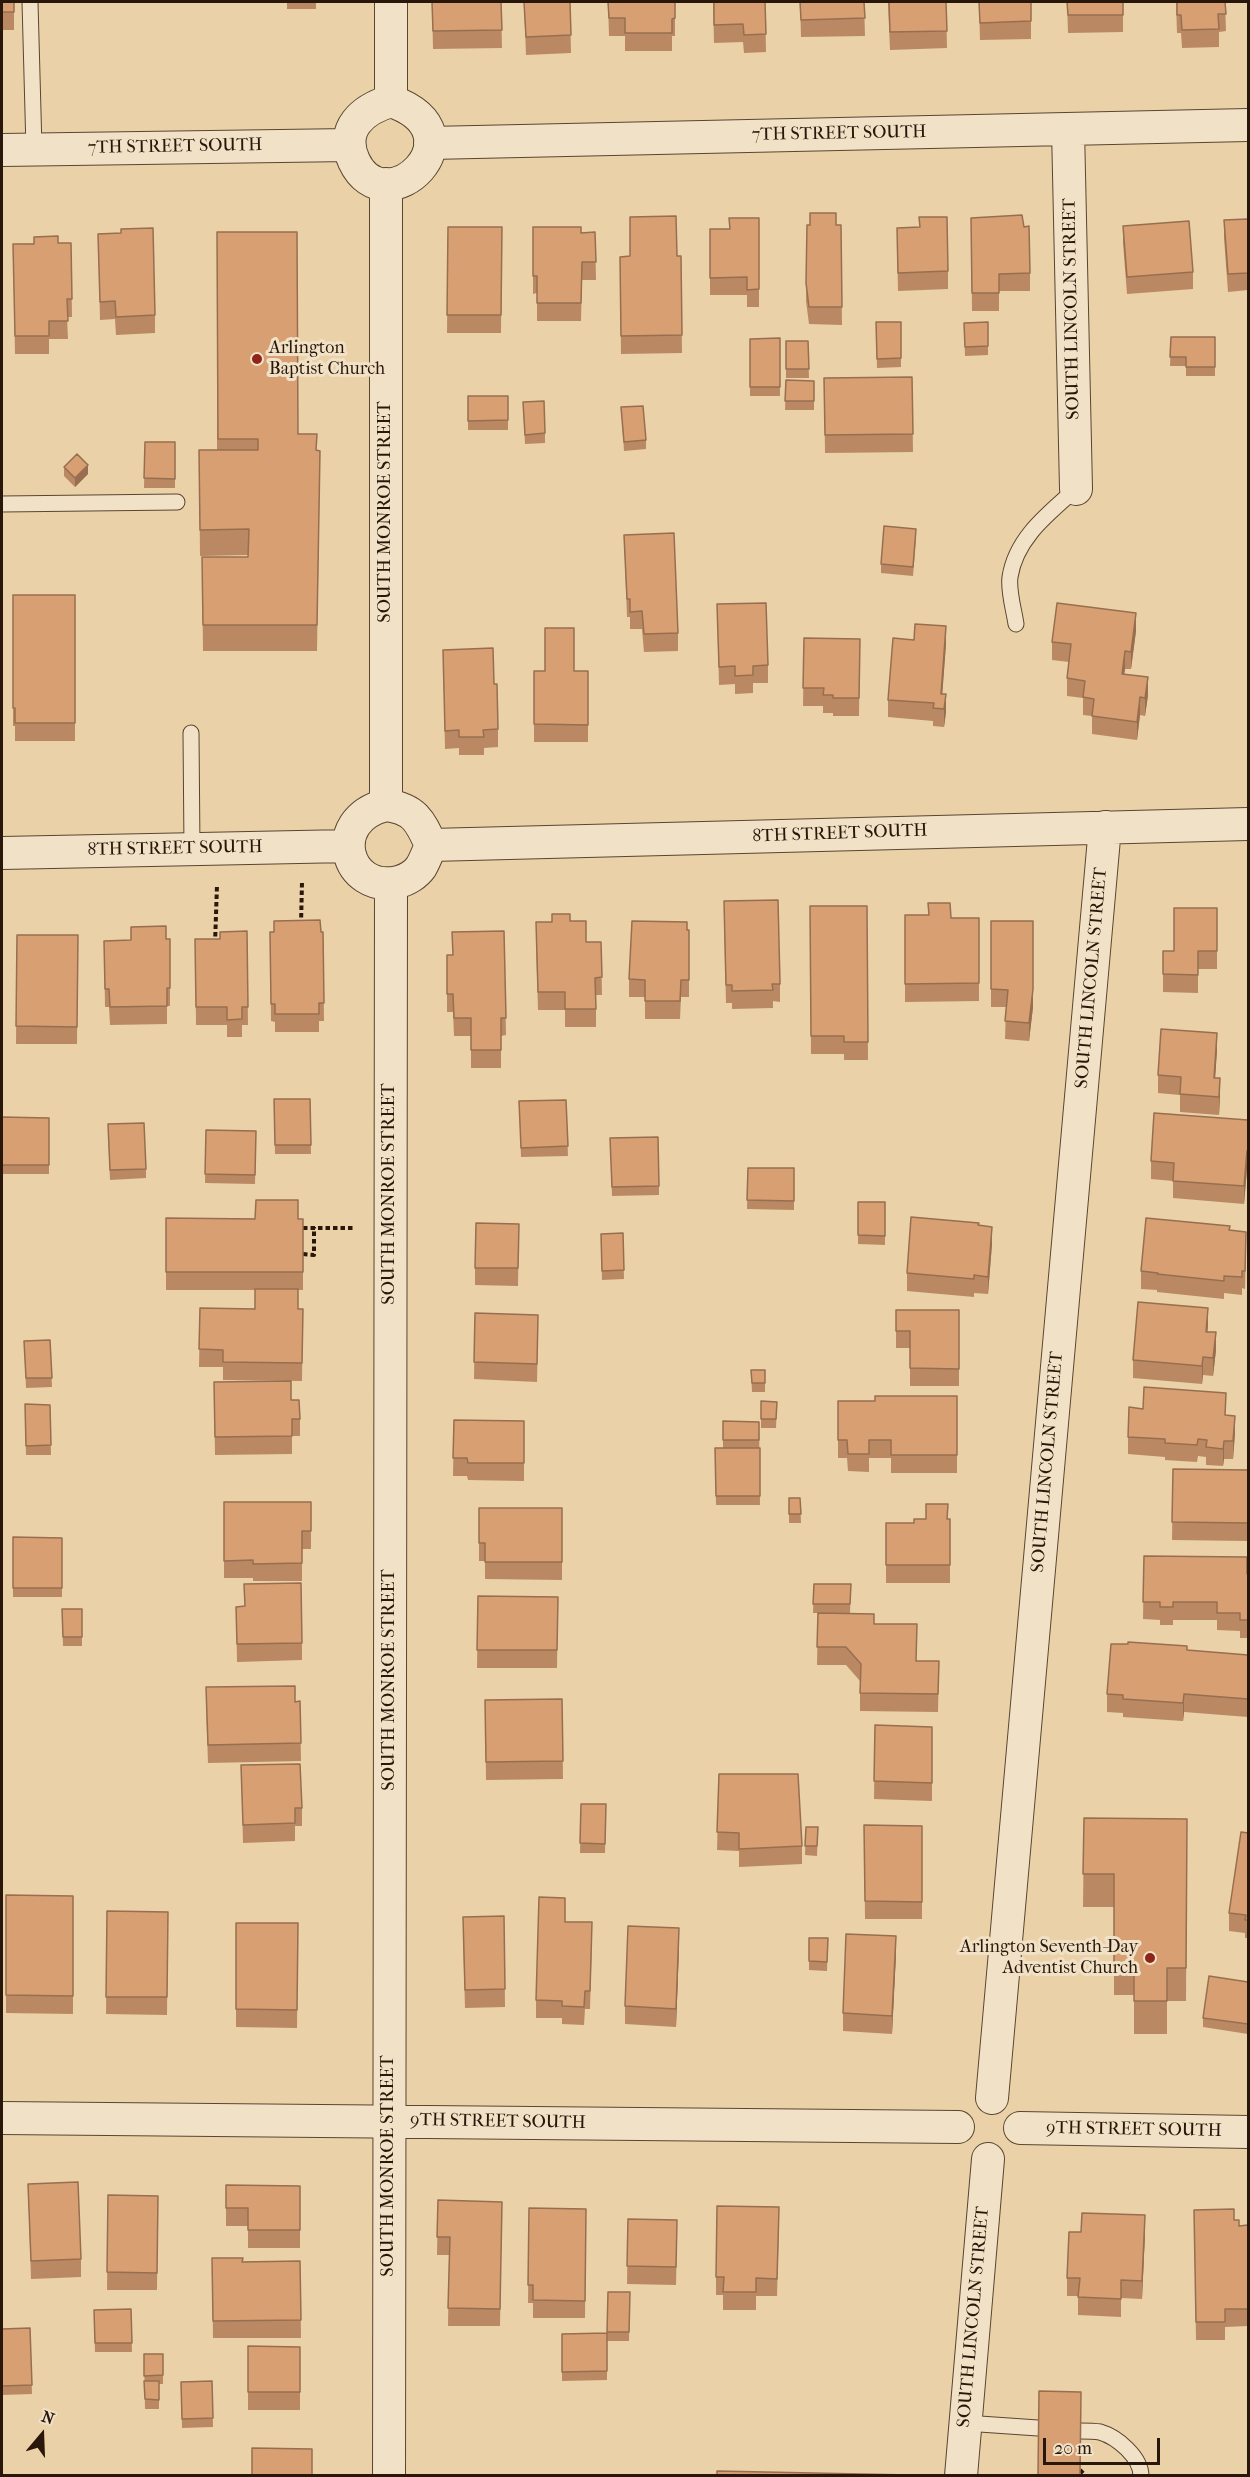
<!DOCTYPE html>
<html>
<head>
<meta charset="utf-8">
<style>
  body { margin:0 }
  #map { position:relative; width:1250px; height:2477px; overflow:hidden; background:#ead1a7; font-family:"IM FELL French Canon",serif }
  canvas { display:block }
  .frame { position:absolute; inset:0; border:3px solid #28170a; pointer-events:none }
  .north { position:absolute; left:12px; top:2405px; width:60px; height:60px; -webkit-text-stroke:4px #f1e1c6; paint-order:stroke; rotate:19deg; font-size:16px; font-weight:700; line-height:24px; text-align:center; color:#28170a }
  .north::after { content:''; display:block; margin:auto; width:21px; height:27px; background:#28170a; clip-path:polygon(50% 0,100% 100%,50% 72%,0 100%) }
  .scale { position:absolute; left:1043px; top:2438px; width:117px; height:27px; box-sizing:border-box; border:3px solid #28170a; border-top:0; padding-left:8px; font-size:18px; line-height:21px; white-space:nowrap; color:#28170a; -webkit-text-stroke:4px #f1e1c6; paint-order:stroke }
</style>
</head>
<body>
<div id="map">
<canvas width="1250" height="2477"></canvas>
<div class="frame"></div>
<div class="north">N</div>
<div class="scale">20 m</div>
</div>
<script>
const ctx = document.querySelector('canvas').getContext('2d');
ctx.lineJoin = 'round';
function trace(path, color, width, dash) { ctx.strokeStyle = color; ctx.lineWidth = width; ctx.lineCap = dash ? 'butt' : 'round'; ctx.setLineDash(dash || []); ctx.stroke(path); }
function fillPath(path, color) { ctx.fillStyle = color; ctx.fill(path, 'evenodd'); }
function write(font, color, halo, rows, align = 'center') {
  ctx.font = font + ' "IM FELL French Canon",serif'; ctx.lineWidth = 6; ctx.setLineDash([]); ctx.textBaseline = 'middle'; ctx.strokeStyle = halo; ctx.fillStyle = color; for (const [text, x, y, turn = 0] of rows) {
    ctx.save(); ctx.translate(x, y); ctx.rotate((+turn || 0) * Math.PI / 180); ctx.textAlign = isNaN(turn) ? turn : align; if (halo) ctx.strokeText(text, 0, 0); ctx.fillText(text, 0, 0); ctx.restore();
  }
}
const service = new Path2D(`
  M30,2L34,149
  M2,504L177,502
  M1016,624C1014,610 1008,591 1010,577C1016,538 1048,514 1076,489
  M191,733L192,849
  M965,2423L1038,2428
  M1080,2431C1086,2431 1094,2431 1100,2432C1117,2437 1141,2457 1141,2476`);
const minor = new Path2D(`
  M391,2V101
  M391,101C485,134 385,228 354,161C339,129 363,109 391,101Z
  M1068,129L1076,489
  M430,143L1248,125
  M2,150L349,145
  M386,184V805
  M386,805C415,809 420,821 431,845C428,852 425,860 421,867C416,874 407,880 398,882C346,894 325,820 386,805Z
  M431,845L1248,824
  M2,853L348,846
  M992,2098L1105,827
  M2,2118L958,2127
  M1020,2128L1248,2132
  M389,2476L391,884
  M961,2476L988,2159`);
trace(service, '#584631', 17);
trace(minor, '#584631', 34);
trace(new Path2D(`
  M301,925L302,882
  M215,944L217,885
  M303,1228H354
  M303,1254L314,1255V1227
  M1080,2470L1086,2476`), '#28170a', 4, [4.5, 3]);
trace(service, '#f1e1c6', 15);
trace(minor, '#f1e1c6', 32);
fillPath(new Path2D(`
  M2,2L14,12V30H2Z
  M287,2H316V9H287Z
  M432,2H501L502,48L433,49Z
  M524,2H570L571,53L526,55Z
  M608,2H675V36H672V51H625V36H609Z
  M713,2H765L766,52L744,53L743,42L714,43Z
  M800,2H864L865,36L801,37Z
  M888,2H946L947,48L890,50Z
  M979,2H1031V39L980,40Z
  M1067,2H1123V32L1068,33Z
  M1176,2H1225L1226,31L1219,32V47L1182,48L1181,33H1177Z
  M759,218V307H747V295H710V229H729Z
  M971,218L1030,273V291H999V311H972Z
  M1248,219V290L1228,292L1224,238V220Z
  M807,225H841L842,325L809,324L806,301Z
  M1123,226L1193,272V289L1127,294L1123,243Z
  M448,227H502L501,333H447Z
  M533,227L581,233L595,232L596,280H582L581,321H537V293L533,294Z
  M217,232L298,434L316,450L320,451L317,651H203L202,557H248V555L200,556L199,450H217Z
  M121,233L155,315V333L116,335L115,319L100,320L98,234Z
  M71,243L72,317H67L68,339H49V354H15L13,244Z
  M897,245L948,271V289L898,291Z
  M677,256H681L682,353L621,354L620,257Z
  M876,322H901V367L877,368Z
  M988,322V355L965,356L964,323Z
  M1171,337H1215V376H1186V366H1170Z
  M780,338V396H750V339Z
  M786,341H808L809,378H786Z
  M912,377L913,452L825,453L824,378Z
  M786,380L814,381V410H785Z
  M468,396H508V430H468Z
  M523,402L545,433V443L525,444Z
  M621,407L646,440V449L624,451Z
  M145,442H175V488H144Z
  M64,467L88,474L75,487L64,476Z
  M624,535L678,633V651L644,652L642,629H630V617H627Z
  M916,538L913,576L881,573V564Z
  M13,595H75V741H15V726H13Z
  M717,604L768,665V683H753V693L735,694V684L719,685Z
  M1136,631L1131,669H1125L1124,674L1148,695L1145,716L1140,715L1137,740L1092,734V716L1083,715V698L1067,696V678L1069,662L1052,660V642Z
  M804,638L860,639L859,716H833V713H823V706H803Z
  M946,644L942,694L946,712L944,727L933,726V721L888,717V700Z
  M443,650L494,684L498,729V747L484,748V755H459V748L445,749Z
  M534,671H588V742H534Z
  M810,906H867L868,1060H844V1054H811Z
  M1217,908V969H1198V993L1163,992V951H1174Z
  M905,915H928L951,918H979V1001L905,1002Z
  M724,919L780,984V1002L773,1001V1008L732,1009V1003H726Z
  M570,921L586,942H601L602,995H596V1027H565V1010H538L536,940Z
  M991,921L1033,1007L1029,1041L1005,1039L1006,1007H991Z
  M687,930H689V997H681L680,1019H645V997H629V979Z
  M247,931L248,1025H242V1037H227V1025H196L195,939H220Z
  M504,931L506,1035L501,1036V1068H471V1036H454L453,1012H447V955H452Z
  M270,932H323L324,1021H319V1032H275V1022L271,1021Z
  M17,935H78L77,1044H16Z
  M166,939L170,988V1006H167V1024L110,1025L109,1007H105L104,941Z
  M1217,1050L1215,1078L1220,1096L1219,1115L1180,1112V1095L1158,1093V1075Z
  M274,1099H310L311,1154H275Z
  M566,1100L568,1156L521,1157L519,1101Z
  M2,1117L49,1118V1174H2Z
  M1248,1120V1169H1247L1244,1204L1173,1198V1181L1151,1179V1161Z
  M206,1130L256,1131L255,1184L205,1183Z
  M108,1133L146,1169V1178L110,1180Z
  M610,1138L659,1186V1195L612,1196Z
  M748,1168H794V1210L747,1209Z
  M858,1202H885V1245L858,1244Z
  M166,1218L303,1219V1290H298V1309H303L302,1381L223,1380V1367H199L200,1308L255,1309V1290H166Z
  M519,1224L518,1286L475,1285V1268Z
  M979,1225L992,1244L988,1294L974,1293V1297L907,1291V1273Z
  M1230,1230L1246,1250L1245,1289L1242,1288V1295L1224,1293V1299L1157,1292V1290L1141,1289V1271Z
  M623,1233L624,1279L602,1280L601,1234Z
  M896,1310H959V1386H910V1348H896Z
  M475,1313L538,1332L537,1382L474,1379Z
  M1208,1326L1207,1332L1216,1350L1213,1376L1203,1375L1202,1384L1133,1378V1360Z
  M50,1340L52,1387L26,1388L24,1341Z
  M751,1370H765V1392H752Z
  M214,1382L291,1400L300,1419V1436H292V1454L215,1455Z
  M957,1396V1473H891V1458H869V1472L848,1471L847,1458H838V1401H875Z
  M761,1401L777,1402L776,1428H761Z
  M25,1404L50,1405L51,1455H26Z
  M1226,1415L1235,1433L1233,1459H1224L1223,1466L1206,1465V1457L1198,1456L1197,1462L1165,1460V1457L1128,1454V1437Z
  M454,1420L524,1421V1481L468,1480L467,1476H453Z
  M723,1421L759,1422L760,1505H716L715,1448H723Z
  M1173,1469L1248,1470V1541L1172,1540Z
  M789,1498H800L801,1523H789Z
  M224,1502H311V1549H302V1581H253V1578H224Z
  M479,1508H562V1580L485,1579V1561H479Z
  M950,1519V1583H886V1523H914Z
  M13,1537L62,1538V1597H13Z
  M1144,1556L1248,1574V1638H1240V1631L1217,1630V1620H1173V1625H1160V1620L1143,1619Z
  M814,1584H851L850,1613L874,1624L917,1661H939L938,1712L860,1711V1681L846,1665H817L818,1613H813Z
  M478,1596L558,1597L557,1668H477Z
  M236,1607L302,1643V1660L237,1662Z
  M62,1609H82V1646H63Z
  M1187,1650L1248,1655V1717L1184,1712L1183,1721L1123,1717V1713L1107,1712V1694Z
  M562,1699L563,1779L486,1780L485,1700Z
  M300,1701L301,1761L208,1763L206,1704Z
  M875,1725L932,1727V1801L874,1799Z
  M241,1765L302,1808V1826H295V1841L243,1843Z
  M719,1774L802,1846V1864L739,1867V1851L717,1850Z
  M581,1804H606L605,1853H580Z
  M1084,1818L1187,1819L1186,2001H1167V2034H1134V1995H1114V1907H1083Z
  M864,1825L922,1826V1919H865Z
  M806,1827H818L817,1856L805,1855Z
  M1248,1833V1938H1245V1933L1229,1931V1913Z
  M6,1895L73,1896V2014L6,2013Z
  M107,1911L168,1912L167,2015L106,2014Z
  M504,1916L505,2007L465,2008L463,1935Z
  M565,1922L592,1940L590,2009H585L584,2025L562,2024V2018H536V2000Z
  M236,1923H298L297,2028L236,2027Z
  M809,1938H828L827,1971L809,1970Z
  M679,1946L676,2027L625,2024V2006Z
  M896,1954L892,2034L843,2031V2013Z
  M1248,1982V2034L1203,2027V2018Z
  M28,2184L81,2259V2277L31,2279Z
  M226,2185L300,2186V2248H248V2226H226Z
  M108,2195L158,2196L157,2290H107Z
  M438,2200L502,2202L500,2326H448L449,2255H437Z
  M529,2208L586,2209L585,2318H533V2303H528Z
  M1194,2210L1234,2220L1239,2226L1248,2225V2326L1225,2327V2340H1196Z
  M628,2219L677,2238L676,2285L627,2284Z
  M779,2225L777,2296H756V2310H723V2295H716V2277Z
  M1081,2232L1145,2233L1142,2299L1121,2298V2317L1078,2315V2296H1067V2278Z
  M212,2258L243,2262L300,2261L301,2338H213Z
  M608,2292H630L629,2341H607V2380L562,2381V2334L607,2333Z
  M131,2309L132,2352H95L94,2310Z
  M30,2328L32,2394L2,2395V2329Z
  M248,2346L300,2347V2410H248Z
  M144,2354H163V2384H159V2409H145Z
  M212,2381L213,2427L182,2428L181,2382Z`), '#ba8963');
fillPath(new Path2D(`
  M88,465V474L75,487V478Z
  M1136,613V631L1131,669V652Z
  M946,626V644L941,712V694Z
  M1125,651V669L1122,691V674Z
  M1148,677V695L1145,716V698Z
  M946,694V712L944,727V709Z
  M1140,697V715L1137,740V722Z
  M1033,989V1007L1029,1041V1023Z
  M1217,1033V1050L1214,1096V1078Z
  M1220,1078V1096L1219,1115V1097Z
  M1247,1151V1169L1244,1204V1186Z
  M992,1227V1244L988,1294V1277Z
  M1208,1308V1326L1206,1350V1332Z
  M1216,1332V1350L1213,1376V1358Z
  M1203,1357V1375L1202,1384V1366Z
  M1235,1416V1433L1233,1459V1441Z
  M1224,1441V1459L1223,1466V1449Z
  M1184,1694V1712L1183,1721V1703Z
  M679,1928V1946L676,2027V2009Z
  M896,1936V1954L892,2034V2016Z
  M1145,2215V2233L1142,2299V2281Z`), '#976f50');
const building = new Path2D(`
  M2,2H14V12H2Z
  M432,2H501L502,30L433,31Z
  M524,2H570L571,35L526,37Z
  M608,2H675V18L672,19V33H625V18H609Z
  M714,2H765L766,34L744,35L743,24L714,25Z
  M800,2H864L865,18L801,20Z
  M889,2H946L947,31L890,32Z
  M979,2H1031V21L980,23Z
  M1067,2H1123V15H1068Z
  M1177,2H1225L1226,14H1218L1219,29L1182,30L1181,15H1177Z
  M810,213H836V225H841L842,307H809L806,283L807,225H810Z
  M1022,215L1024,227L1029,226L1030,273L999,274V293H972L971,218Z
  M676,216L677,256H681L682,335L621,336L620,257L630,256V217Z
  M919,217H947L948,271L898,273L897,228L920,227Z
  M729,218H759V289L747,290V277L710,278V229H730Z
  M1248,219V273L1228,274L1224,220Z
  M1189,221L1193,272L1127,277L1123,226Z
  M448,227H502L501,315H447Z
  M533,227H581V233L595,232L596,262H582L581,303H537V276H533Z
  M153,228L155,315L116,317L115,301L100,302L98,234L121,233V229Z
  M217,232H297L298,434H317L316,450L320,451L317,625H203L202,557H248L249,529L200,530L199,450H258V439H218Z
  M58,236V243H71L72,299H67L68,321H49V336H15L13,244H34V237Z
  M876,322H901V358L877,359Z
  M988,322V346L965,347L964,323Z
  M1171,337H1215V367H1186V357H1170Z
  M780,338V387H750V339Z
  M786,341H808L809,369H786Z
  M912,377L913,434L825,435L824,378Z
  M786,380L814,381V401H785Z
  M468,396H508V420L468,421Z
  M544,401L545,433L525,435L523,402Z
  M643,406L646,440L624,442L621,407Z
  M145,442H175V479L144,478Z
  M77,454L88,465L75,478L64,467Z
  M884,526L916,529L913,567L881,564Z
  M674,533L678,633L644,634L642,611L630,612V599H627L624,535Z
  M13,595H75V723H15V708H13Z
  M766,603L768,665L753,666V675L735,676V666L719,667L717,604Z
  M1057,603L1136,613L1131,652L1125,651L1122,674L1148,677L1145,698L1140,697L1137,722L1092,716L1094,699L1083,697L1085,681L1067,678L1071,644L1052,642Z
  M915,624L946,626L941,694H946L944,709L933,708L934,703L888,700L893,638L914,640Z
  M545,628H574V671H588V725L534,724V671H545Z
  M804,638L860,639L859,698H833V695H823L824,688H803Z
  M493,648L494,684H497L498,729L483,730L484,737H459V730L445,731L443,650Z
  M778,900L780,984H772L773,990L732,991V985H726L724,901Z
  M928,903H950L951,918H979V983L905,984V915H929Z
  M810,906H867L868,1042H844V1036H811Z
  M1174,908H1217V951H1198V975L1163,974V951H1174Z
  M552,914H570V921H586V942H601L602,977L595,978L596,1009H565V992H538L536,922H552Z
  M320,920L321,932H323L324,1003H319V1014H275V1004H271L270,932H274V921Z
  M632,921L687,922V930H689V980H681L680,1001H645V980L629,979Z
  M991,921H1033V989L1029,1023L1005,1021L1008,990L991,989Z
  M166,926V939H170V988H167V1006L110,1007L109,989H105L104,941L131,940V927Z
  M247,931L248,1007H242V1019L227,1020V1007H196L195,939H220V932Z
  M504,931L506,1018H501V1050H471V1018H454L453,994H447V955H453L452,932Z
  M17,935H78L77,1027L16,1026Z
  M1161,1029L1217,1033L1214,1078H1220L1219,1097L1180,1094L1181,1077L1158,1075Z
  M274,1099H310L311,1145H275Z
  M566,1100L568,1146L521,1148L519,1101Z
  M1154,1113L1248,1120V1151H1247L1244,1186L1173,1181L1174,1163L1151,1161Z
  M2,1117L49,1118V1165H2Z
  M144,1123L146,1169L110,1170L108,1124Z
  M206,1130L256,1131L255,1175L205,1174Z
  M658,1137L659,1186L612,1187L610,1138Z
  M748,1168H794V1201L747,1200Z
  M256,1200H298V1219H303V1272H166V1218L255,1219Z
  M858,1202H885V1236L858,1235Z
  M911,1217L979,1223L978,1225L992,1227L988,1277L974,1275V1279L907,1273Z
  M1146,1218L1230,1226L1229,1230L1246,1232L1245,1271H1242V1277L1224,1276V1281L1157,1274L1158,1273L1141,1271Z
  M476,1223L519,1224L518,1268H475Z
  M623,1233L624,1270L602,1271L601,1234Z
  M255,1289H298V1309H303L302,1363L223,1362V1350L199,1349L200,1308L255,1309Z
  M1138,1302L1208,1308L1206,1332H1216L1213,1358L1203,1357L1202,1366L1133,1360Z
  M896,1310H959V1369L910,1368V1331H896Z
  M475,1313L538,1315L537,1364L474,1362Z
  M50,1340L52,1378H26L24,1341Z
  M751,1370H765V1383H752Z
  M291,1381V1400H299L300,1419H292V1436L215,1437L214,1382Z
  M1144,1387L1226,1393L1225,1415L1235,1416L1233,1441H1224L1223,1449L1206,1447L1207,1440L1198,1439L1197,1445L1165,1443V1439L1128,1437L1129,1407L1143,1409Z
  M875,1396H957V1455H891V1440H869V1454H848L847,1440H838V1401H875Z
  M761,1401L777,1402L776,1419H761Z
  M25,1404L50,1405L51,1445L26,1446Z
  M454,1420L524,1421V1463H468L467,1458H453Z
  M723,1421L759,1422V1440H723Z
  M715,1448H760V1496H716Z
  M1173,1469L1248,1470V1523L1172,1522Z
  M789,1498H800L801,1514H789Z
  M224,1502H311V1531H302V1563L253,1564V1560L224,1561Z
  M926,1504H948L947,1519H950V1565H886V1523H914V1519H926Z
  M479,1508H562V1562H485V1543H479Z
  M13,1537L62,1538V1588H13Z
  M1144,1556L1247,1557V1574H1248V1620H1240V1613H1217V1602H1173V1607H1160V1602H1143Z
  M301,1583L302,1643L237,1644L236,1607L245,1606L244,1584Z
  M814,1584H851L850,1604H813Z
  M478,1596L558,1597L557,1650H477Z
  M62,1609H82V1637H63Z
  M818,1613L874,1614V1624H917L916,1661H939L938,1694L860,1693L861,1664L846,1647H817Z
  M1128,1642L1187,1646V1650L1248,1655V1699L1184,1694L1183,1703L1123,1699V1695L1107,1694L1111,1644H1128Z
  M295,1686V1702L300,1701L301,1743L208,1745L206,1687Z
  M562,1699L563,1761L486,1762L485,1700Z
  M875,1725L932,1727V1783L874,1781Z
  M300,1764L302,1808H295V1823L243,1825L241,1765Z
  M719,1774H798L802,1846L739,1849V1833L717,1832Z
  M581,1804H606L605,1844L580,1843Z
  M1084,1818L1187,1819L1186,1968H1167V2001H1134V1962H1114V1874H1083Z
  M864,1825L922,1826V1902L865,1901Z
  M806,1827H818L817,1846H805Z
  M1241,1832L1248,1833V1920H1245L1246,1915L1229,1913Z
  M6,1895L73,1896V1996L6,1995Z
  M539,1897L565,1898V1922H592L590,1991H585L584,2007L562,2006V2001L536,2000Z
  M107,1911L168,1912L167,1997H106Z
  M504,1916L505,1989L465,1990L463,1917Z
  M236,1923H298L297,2010L236,2009Z
  M628,1926L679,1928L676,2009L625,2006Z
  M846,1934L896,1936L892,2016L843,2013Z
  M809,1938H828L827,1962L809,1961Z
  M1209,1976L1248,1982V2024L1203,2018Z
  M78,2182L81,2259L31,2261L28,2184Z
  M226,2185L300,2186V2230H248V2208H226Z
  M108,2195L158,2196L157,2273L107,2272Z
  M438,2200L502,2202L500,2309L448,2308L450,2237H437Z
  M717,2206L779,2207L777,2279L756,2278V2292H723L724,2277H716Z
  M529,2208L586,2209L585,2301L533,2300V2285H528Z
  M1234,2209V2220H1239V2226L1248,2225V2309H1225V2322H1196L1194,2210Z
  M1082,2213L1145,2215L1142,2281L1121,2280V2299L1078,2297L1080,2278H1067L1069,2232H1081Z
  M628,2219L677,2220L676,2267L627,2266Z
  M212,2258H243L242,2262L300,2261L301,2320L213,2321Z
  M608,2292H630L629,2332H607Z
  M131,2309L132,2343H95L94,2310Z
  M30,2328L32,2385L2,2386V2329Z
  M607,2333V2371L562,2372V2334Z
  M248,2346L300,2347V2392H248Z
  M144,2354H163V2375L144,2376Z
  M144,2381H159V2400L145,2399Z
  M212,2381L213,2418L182,2419L181,2382Z
  M1039,2391L1081,2392L1080,2475H1038Z
  M252,2448L312,2449V2475H252Z
  M717,2471L910,2475H717Z`);
fillPath(building, '#d89f73');
trace(building, '#976f50', 1.5);
for (const [x, y, r, color] of [
  [257,359,6,"#8f2418"],
  [1150,1958,6,"#8f2418"]
]) { const dot = new Path2D(); dot.arc(x, y, r, 0, 2 * Math.PI); ctx.fillStyle = color; ctx.fill(dot); trace(dot, '#f1e1c6', 2); }
write('18px', '#28170a', '#f1e1c6', [
  ["7TH STREET SOUTH",839,134,-1],
  ["7TH STREET SOUTH",175,147,-1],
  ["SOUTH LINCOLN STREET",1072,309,-91],
  ["SOUTH MONROE STREET",386,512,-90],
  ["8TH STREET SOUTH",840,834,-2],
  ["8TH STREET SOUTH",175,849,-1],
  ["SOUTH LINCOLN STREET",1092,978,-85],
  ["SOUTH MONROE STREET",390,1194,-90],
  ["SOUTH LINCOLN STREET",1048,1462,-85],
  ["SOUTH MONROE STREET",390,1680,-90],
  ["9TH STREET SOUTH",498,2122,1],
  ["9TH STREET SOUTH",1134,2130,1],
  ["SOUTH MONROE STREET",389,2166,-90],
  ["SOUTH LINCOLN STREET",974,2317,-85]
]);
write('18px', '#28170a', '#f1e1c6', [
  ["Arlington",269,349],
  ["Baptist Church",269,370],
  ["Arlington Seventh-Day",1138,1948,"right"],
  ["Adventist Church",1138,1969,"right"]
], 'left');
</script>
</body>
</html>
